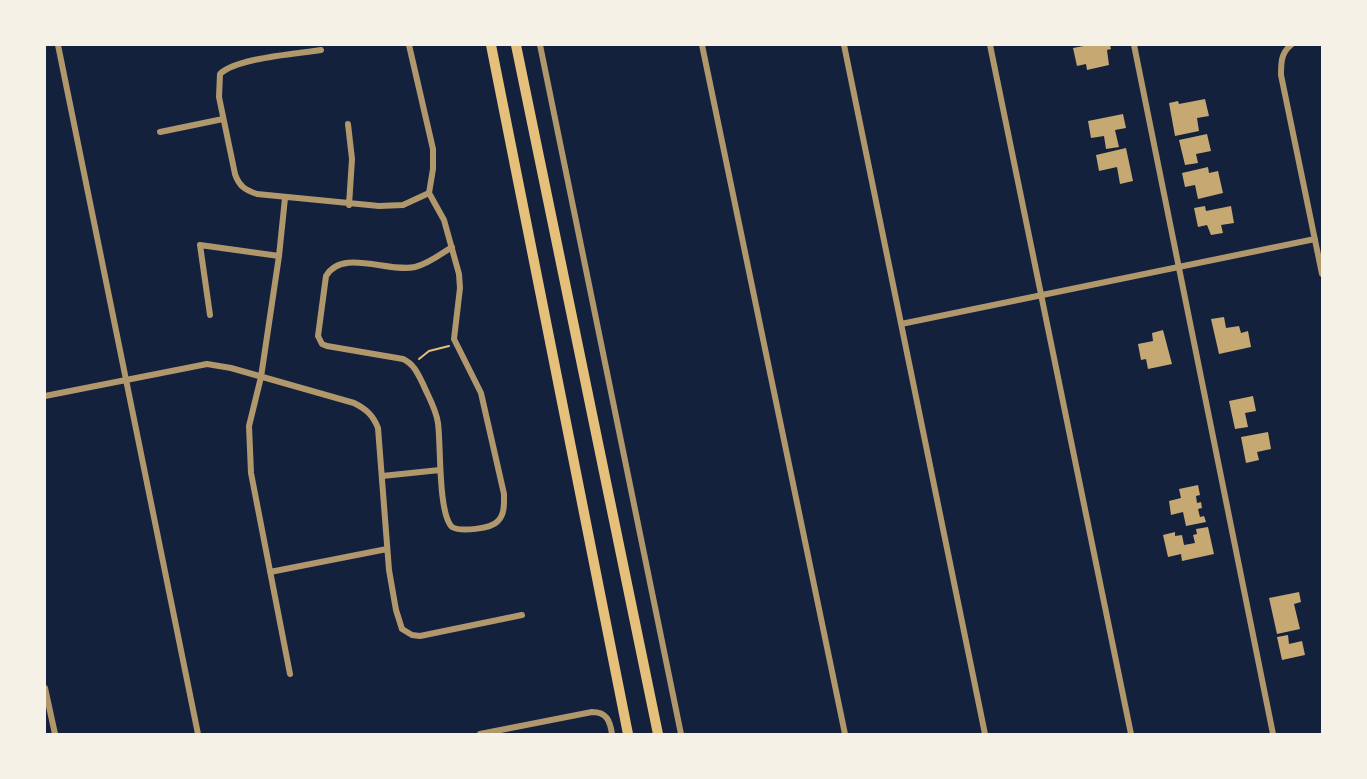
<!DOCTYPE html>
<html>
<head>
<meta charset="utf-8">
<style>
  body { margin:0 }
  #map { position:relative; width:1367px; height:779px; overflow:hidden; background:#14213d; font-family:"Source Sans 3",sans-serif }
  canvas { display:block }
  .frame { position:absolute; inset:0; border:46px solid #f6f1e7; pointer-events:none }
</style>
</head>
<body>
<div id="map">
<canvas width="1367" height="779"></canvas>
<div class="frame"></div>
</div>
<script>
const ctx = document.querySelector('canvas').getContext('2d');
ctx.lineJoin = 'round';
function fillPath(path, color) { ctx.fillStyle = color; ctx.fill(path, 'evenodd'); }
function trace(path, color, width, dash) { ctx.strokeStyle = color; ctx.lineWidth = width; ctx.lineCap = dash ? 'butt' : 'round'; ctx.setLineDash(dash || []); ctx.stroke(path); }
fillPath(new Path2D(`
  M1089,45H1110L1111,49L1107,50L1109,65L1087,70L1086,64L1077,66L1073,48Z
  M1205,99L1209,116L1197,118L1199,131L1175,136L1169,103L1178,101L1179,104Z
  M1123,114L1126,128L1115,130L1119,147L1106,149L1104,136L1091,138L1088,121Z
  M1207,134L1211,151L1196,154L1198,163L1185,165L1179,140Z
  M1126,148L1133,181L1120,184L1117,167L1099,171L1096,155Z
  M1208,167L1209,173L1218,171L1223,193L1198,199L1195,185L1185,187L1182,173Z
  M1205,206L1206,211L1231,206L1234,223L1221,225L1223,233L1211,235L1207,225L1198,227L1194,208Z
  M1224,317L1226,328L1239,326L1241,333L1248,331L1251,347L1219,354L1211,319Z
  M1163,330L1172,364L1148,369L1146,359L1141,360L1138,344L1153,341L1152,333Z
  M1253,396L1256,411L1245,413L1248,427L1235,429L1229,401Z
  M1268,432L1271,449L1257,452L1259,460L1246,463L1241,437Z
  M1198,485L1200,495L1196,496L1197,503L1201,502L1202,508L1198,509L1200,517L1204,516L1206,522L1186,526L1183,512L1171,515L1169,501L1181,498L1179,489Z
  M1208,527L1214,554L1182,561L1181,554L1168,557L1163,535L1175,532V536L1182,535L1184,545L1195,543L1193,535L1197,534L1196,529Z
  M1299,592L1301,602L1294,604L1300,629L1277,634L1269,598Z
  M1288,635L1289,644L1302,641L1305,655L1282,660L1277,637Z`), '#c6a872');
trace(new Path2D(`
  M419,359L429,351L449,346`), '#e5c07b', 2);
trace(new Path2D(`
  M58,45L198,734
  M409,45L433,149V169L429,193L444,220L459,274L460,288L454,339L481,393L504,494C504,503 505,514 498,521C491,529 461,532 452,527C438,513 441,445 438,423C436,409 428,396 423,384C418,374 414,364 403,359L327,346L322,344L318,336L326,276C342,248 388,273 415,267C428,264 441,254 452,247
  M540,45L681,734
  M702,45L845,734
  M844,45L985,734
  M990,45L1131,734
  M1134,45L1273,734
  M1291,45C1281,53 1281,63 1281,75L1322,274
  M321,50C296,54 236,58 220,74L219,97L235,174C239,186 245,190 257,194L379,206L403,205L429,193
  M348,124L352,159L349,205
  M160,132L223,119
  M285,198L279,256L261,377L249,426L251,473L290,674
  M210,315L200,245L279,256
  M901,324L1315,239
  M45,396L207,364L231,368L354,403C366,409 373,415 378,428L389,570L396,610L402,629L412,635L420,636L522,615
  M382,476L440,470
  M270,572L387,549
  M45,688L55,734
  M480,734L592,712C607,712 610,721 612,734`), '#b1986c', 6);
trace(new Path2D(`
  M491,45L628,734
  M516,45L658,734`), '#e5c07b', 10);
</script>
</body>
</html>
